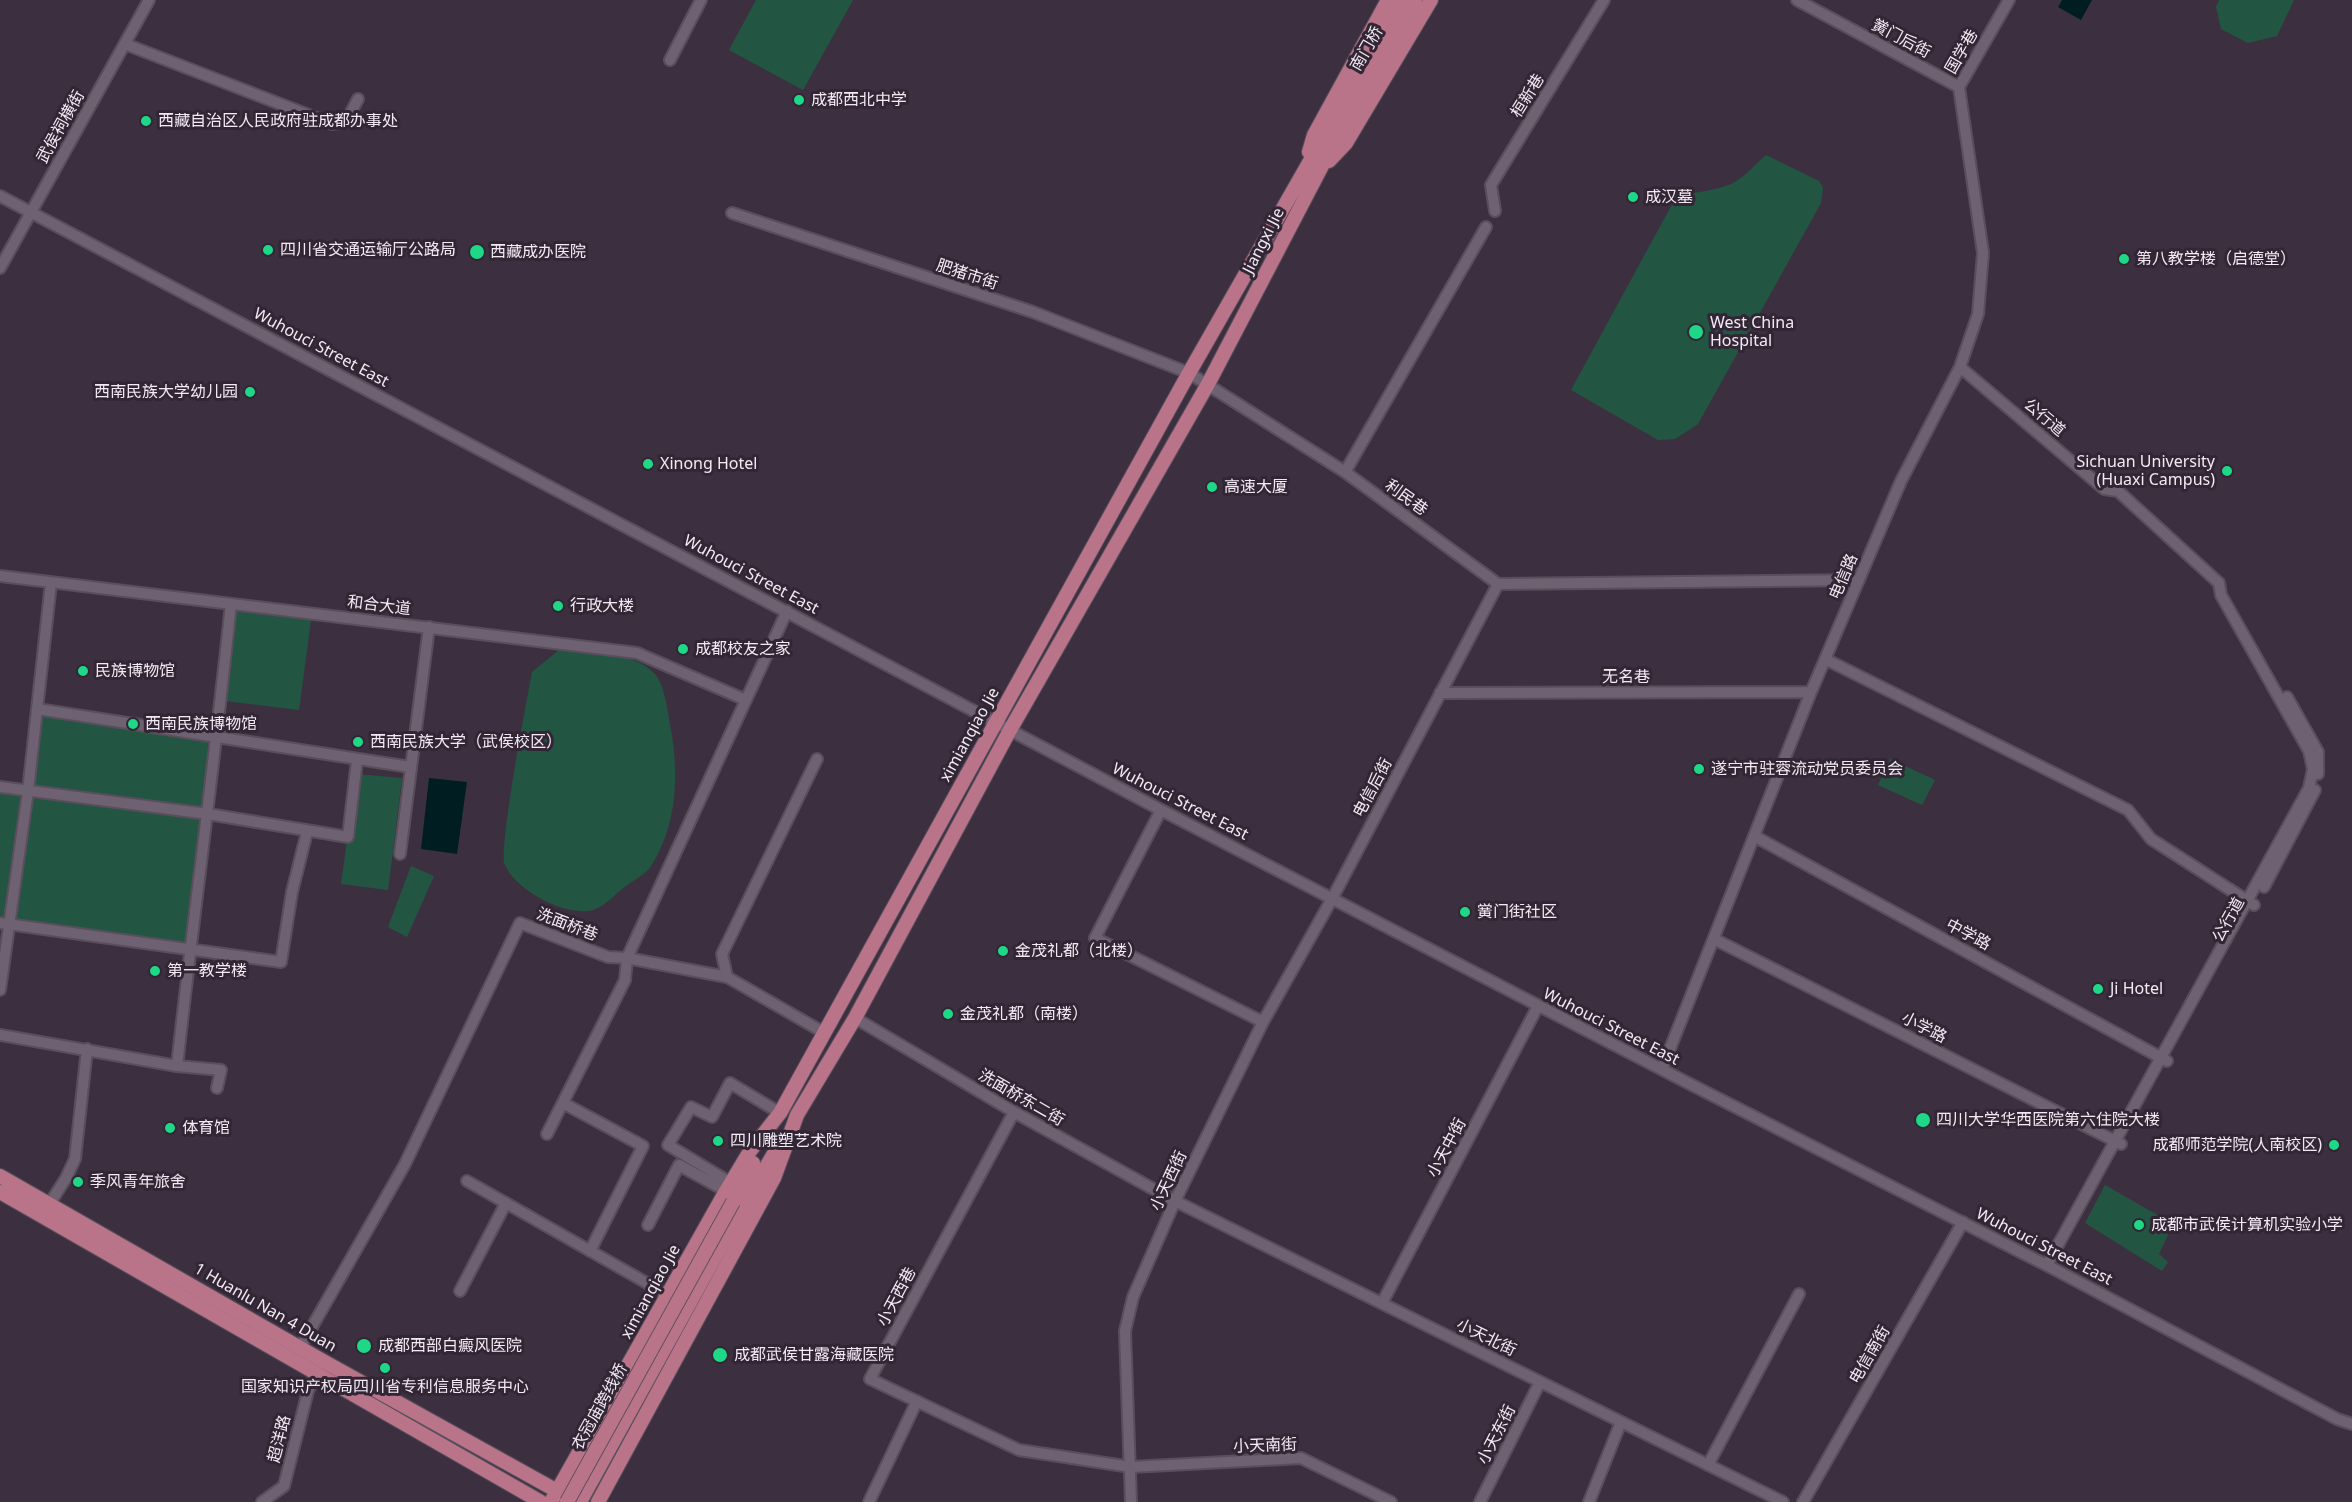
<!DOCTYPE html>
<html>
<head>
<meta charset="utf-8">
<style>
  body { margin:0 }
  canvas { display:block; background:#3c3040 }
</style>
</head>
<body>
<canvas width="2352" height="1502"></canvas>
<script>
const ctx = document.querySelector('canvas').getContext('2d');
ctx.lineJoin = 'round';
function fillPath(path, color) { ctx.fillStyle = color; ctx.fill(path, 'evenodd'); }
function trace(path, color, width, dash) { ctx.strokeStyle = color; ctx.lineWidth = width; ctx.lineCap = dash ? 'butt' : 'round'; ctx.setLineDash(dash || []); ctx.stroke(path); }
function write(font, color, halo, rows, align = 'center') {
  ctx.font = font + ' "Noto Sans","Noto Sans SC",sans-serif'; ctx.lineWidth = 6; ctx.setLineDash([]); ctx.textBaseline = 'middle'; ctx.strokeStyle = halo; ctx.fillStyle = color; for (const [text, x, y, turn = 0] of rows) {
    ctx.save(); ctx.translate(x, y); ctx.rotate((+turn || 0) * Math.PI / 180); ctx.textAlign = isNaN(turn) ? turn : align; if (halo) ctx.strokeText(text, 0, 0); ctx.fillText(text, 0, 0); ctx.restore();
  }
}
fillPath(new Path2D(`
  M756,0H853L803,90L729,50Z
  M2219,0H2294L2277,36L2248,43L2221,29L2216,7Z
  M1766,155L1819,181L1823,188L1821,203L1698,424L1675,439L1658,440L1571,390L1675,199C1693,190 1721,192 1738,180C1748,173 1757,163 1766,155Z
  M237,610L311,620L299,710L225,701Z
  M559,650C590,653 631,650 654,673C665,684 668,714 671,730C679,776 677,825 651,866C646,874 634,880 626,886C617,892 608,903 598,908C571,921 516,891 505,865C498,850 527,699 532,672Z
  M37,709L217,738L189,950L0,923V787L28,791Z
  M1890,759L1935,780L1922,805L1878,785Z
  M356,774L402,778L388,890L341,884Z
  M411,866L434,876L407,937L388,927Z
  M2105,1185L2173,1224L2159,1254L2168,1262L2162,1271L2085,1223Z`), '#225642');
fillPath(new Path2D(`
  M2062,0H2092L2081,20L2058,7Z
  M429,778L467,782L457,854L421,849Z`), '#001e22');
const minor = new Path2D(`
  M1797,0L1959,87
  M125,44L332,124L346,122L358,99
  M670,60L701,0
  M1959,87L2009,0
  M0,196L1161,810L1686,1082L2052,1268L2337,1419L2352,1424
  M1495,211L1491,185L1604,0
  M732,213L1033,312L1189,373L1345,472L1498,584L1333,897L1263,1022L1175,1201L1133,1297L1125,1331L1131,1502
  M0,268L149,0
  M1960,367L2104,489L2118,491L2219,583L2221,595L2309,751L2313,769L2309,788L2047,1265
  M1345,472L1486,227
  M0,576L637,653L746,700
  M1498,584L1859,580
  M1825,659L2128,810L2151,839L2254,905
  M1440,693L1811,692
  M2287,697L2318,752V774
  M37,709L410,767
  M0,787L208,814L348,837L357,760
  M1161,810L1095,938L1263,1022
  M1754,836L2167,1061
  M400,854L429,627
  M2264,887L2315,790
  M0,923L281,962L292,892L307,832
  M1714,939L2121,1144
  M727,977L722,954L817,759
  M0,990L28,791L51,583
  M855,1018L1014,1112L1175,1201L1783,1502
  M0,1035L177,1066L221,1070L217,1088
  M177,1066C194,912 215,758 231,604
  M1662,1069L1811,692L1901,481L1960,367L1978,314L1983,253L1959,87
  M563,1103L643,1146L590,1251
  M1014,1112L870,1379L1019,1450L1131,1467L1301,1458L1391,1502
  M547,1134L625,980L627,958L787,611
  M467,1181L668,1295
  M731,1183L668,1145L691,1107L712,1117L730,1083L780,1113
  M50,1203L66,1178L75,1159L87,1049
  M648,1225L679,1165L726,1191
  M460,1291L506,1203
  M1382,1303L1538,1006
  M300,1348L405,1164L520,923L608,957L627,958L727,977L823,1032
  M1708,1465L1799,1294
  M262,1502L284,1486L308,1391L315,1374
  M869,1502L917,1401
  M1480,1502L1540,1382
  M1589,1502L1621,1422
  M1803,1502L1963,1222`);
const major = new Path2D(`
  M1309,152L1314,135L1388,0
  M1329,161L1346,143L1431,0
  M0,1176L323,1361L577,1502
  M0,1192L541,1502
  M733,1202L753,1163
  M551,1502L726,1191L750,1151L780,1113L1189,373L1402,0
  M580,1502L742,1208L779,1145
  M598,1502L774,1178L797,1115L855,1018L1010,730L1208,384L1349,114L1415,0`);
trace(minor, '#594e5b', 14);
trace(major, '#594e5b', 16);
trace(minor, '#6e6172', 10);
trace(major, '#ba748a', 14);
const majorBridge = new Path2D(`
  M567,1502L733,1202`);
trace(majorBridge, '#594e5b', 16, []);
trace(majorBridge, '#ba748a', 14);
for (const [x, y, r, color] of [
  [799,100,6,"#1ed888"],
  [146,121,6,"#1ed888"],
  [1633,197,6,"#1ed888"],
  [268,250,6,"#1ed888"],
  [477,252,8,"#1ed888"],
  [2124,259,6,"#1ed888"],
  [1696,332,8,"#1ed888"],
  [250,392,6,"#1ed888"],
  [648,464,6,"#1ed888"],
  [2227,471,6,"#1ed888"],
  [1212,487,6,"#1ed888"],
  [558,606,6,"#1ed888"],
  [683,649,6,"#1ed888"],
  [83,671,6,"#1ed888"],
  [133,724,6,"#1ed888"],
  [358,742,6,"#1ed888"],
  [1699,769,6,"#1ed888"],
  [1465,912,6,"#1ed888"],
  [1003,951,6,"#1ed888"],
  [155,971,6,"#1ed888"],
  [2098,989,6,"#1ed888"],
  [948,1014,6,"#1ed888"],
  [1923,1120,8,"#1ed888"],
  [170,1128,6,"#1ed888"],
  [718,1141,6,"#1ed888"],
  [2334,1145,6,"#1ed888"],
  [78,1182,6,"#1ed888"],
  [2139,1225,6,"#1ed888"],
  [364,1346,8,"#1ed888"],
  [720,1355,8,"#1ed888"],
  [385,1368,6,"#1ed888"]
]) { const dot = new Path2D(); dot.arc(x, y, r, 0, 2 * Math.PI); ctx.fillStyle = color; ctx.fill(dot); trace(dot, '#322635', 2); }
write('16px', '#f1e9f3', '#322635', [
  ["黉门后街",1901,39,28],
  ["南门桥",1367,49,-60],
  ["国学巷",1962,52,-60],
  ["桓新巷",1528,96,-58],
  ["武侯祠横街",61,127,-61],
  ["Jiangxi Jie",1264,241,-63],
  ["肥猪市街",967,275,18],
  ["Wuhouci Street East",321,348,28],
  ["公行道",2044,418,40],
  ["利民巷",1406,498,36],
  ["Wuhouci Street East",751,575,28],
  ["电信路",1844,577,-67],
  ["和合大道",379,606,7],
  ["无名巷",1626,677],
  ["ximianqiao Jie",970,735,-61],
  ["电信后街",1373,788,-62],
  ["Wuhouci Street East",1180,802,27],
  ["公行道",2229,920,-61],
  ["洗面桥巷",567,925,21],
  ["中学路",1968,935,28],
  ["Wuhouci Street East",1611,1027,27],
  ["小学路",1924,1028,27],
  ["洗面桥东二街",1021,1098,30],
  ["小天中街",1447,1148,-62],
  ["小天西街",1169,1181,-65],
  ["Wuhouci Street East",2044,1247,27],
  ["ximianqiao Jie",651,1292,-61],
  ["小天西巷",897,1297,-62],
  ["1 Huanlu Nan 4 Duan",265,1308,30],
  ["小天北街",1486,1338,26],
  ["电信南街",1870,1355,-60],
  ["衣冠庙跨线桥",600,1407,-61],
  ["小天东街",1497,1435,-63],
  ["超洋路",280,1439,-76],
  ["小天南街",1265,1446,-2]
]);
write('16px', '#f1e9f3', '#322635', [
  ["成都西北中学",811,100],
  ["西藏自治区人民政府驻成都办事处",158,121],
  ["成汉墓",1645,197],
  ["四川省交通运输厅公路局",280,250],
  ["西藏成办医院",490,252],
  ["第八教学楼（启德堂）",2136,259],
  ["West China",1710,323],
  ["Hospital",1710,341],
  ["西南民族大学幼儿园",238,392,"right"],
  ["Sichuan University",2215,462,"right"],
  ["(Huaxi Campus)",2215,480,"right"],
  ["Xinong Hotel",660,464],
  ["高速大厦",1224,487],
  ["行政大楼",570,606],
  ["成都校友之家",695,649],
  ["民族博物馆",95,671],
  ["西南民族博物馆",145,724],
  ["西南民族大学（武侯校区）",370,742],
  ["遂宁市驻蓉流动党员委员会",1711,769],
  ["黉门街社区",1477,912],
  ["金茂礼都（北楼）",1015,951],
  ["第一教学楼",167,971],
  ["Ji Hotel",2110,989],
  ["金茂礼都（南楼）",960,1014],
  ["四川大学华西医院第六住院大楼",1936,1120],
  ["体育馆",182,1128],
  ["四川雕塑艺术院",730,1141],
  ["成都师范学院(人南校区)",2322,1145,"right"],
  ["季风青年旅舍",90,1182],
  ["成都市武侯计算机实验小学",2151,1225],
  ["成都西部白癜风医院",378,1346],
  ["成都武侯甘露海藏医院",734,1355],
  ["国家知识产权局四川省专利信息服务中心",385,1387,"center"]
], 'left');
</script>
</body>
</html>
